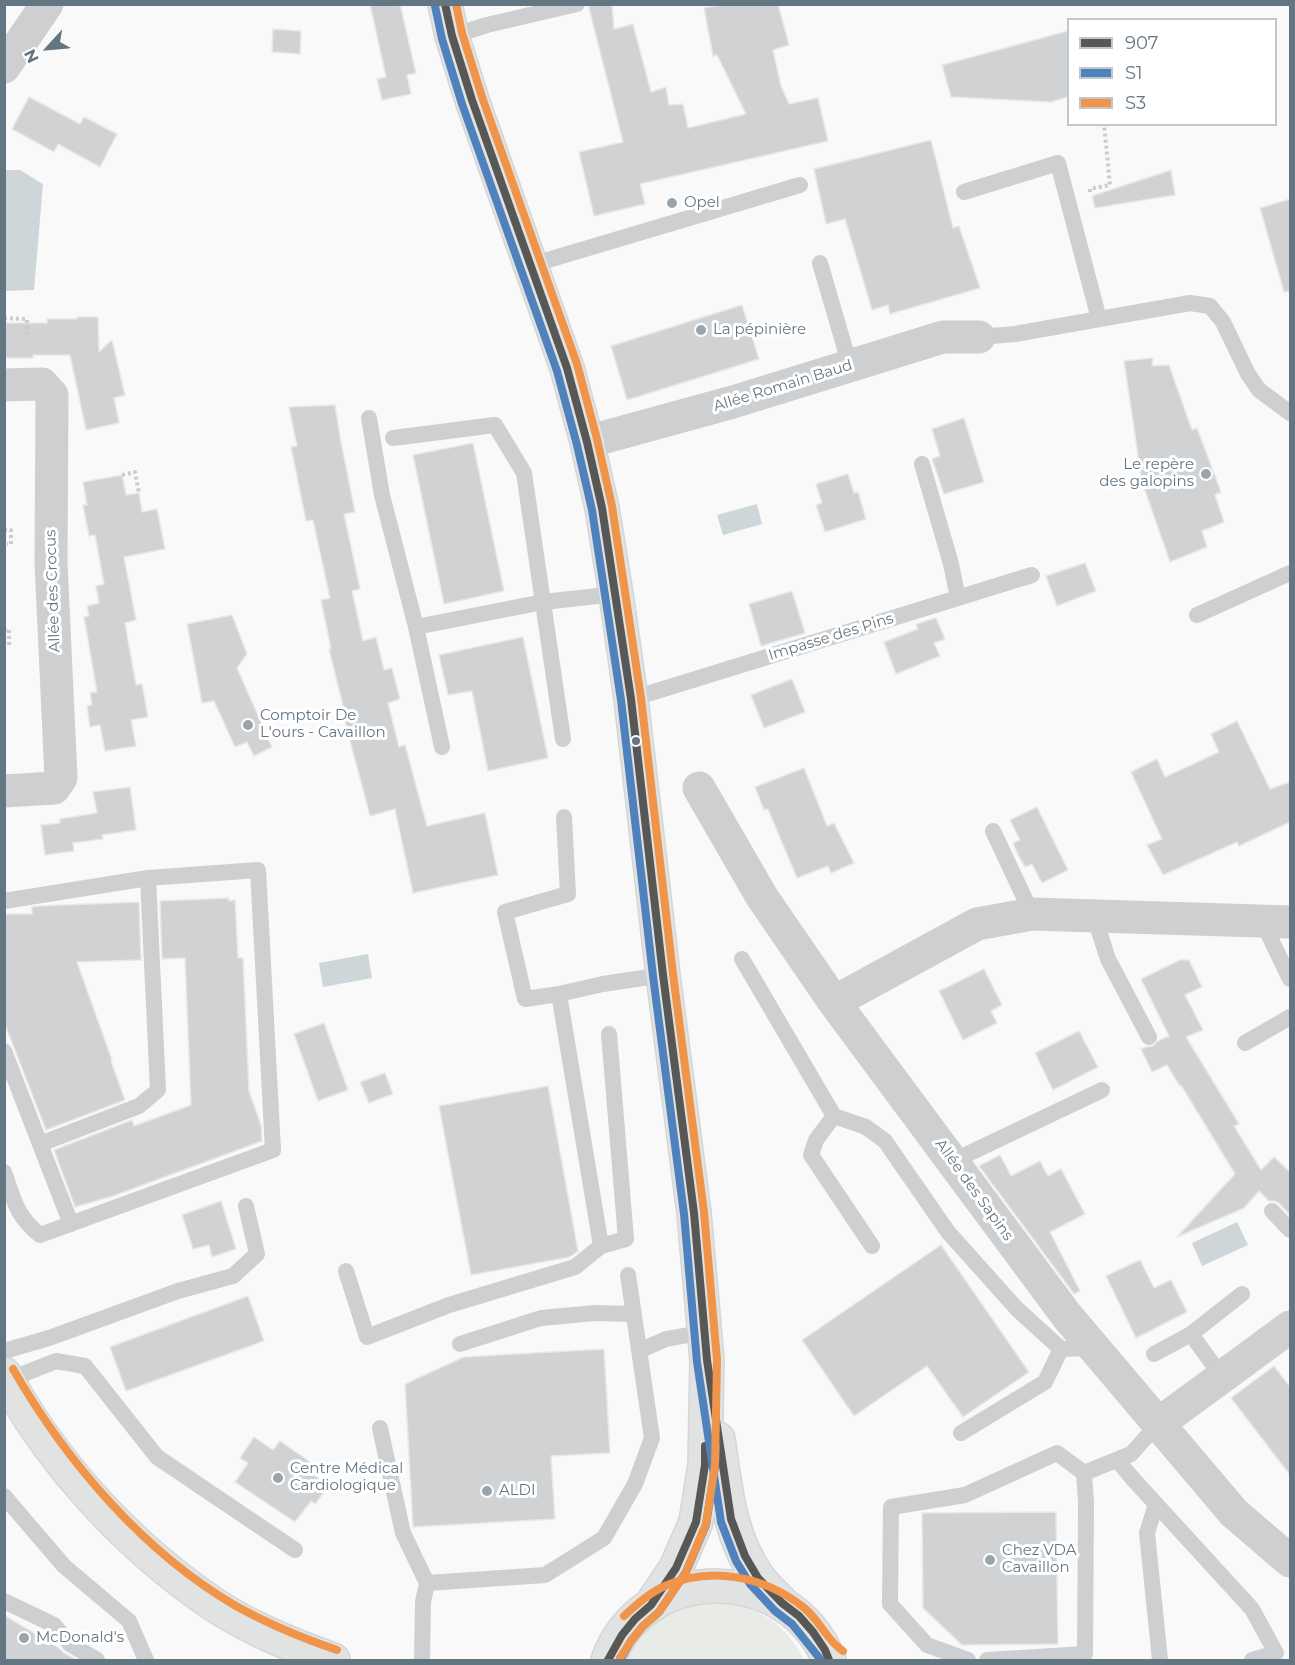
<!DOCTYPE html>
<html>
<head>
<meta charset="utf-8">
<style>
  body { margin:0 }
  #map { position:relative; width:1295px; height:1665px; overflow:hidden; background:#f9f9f9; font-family:Montserrat,sans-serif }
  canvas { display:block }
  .frame { position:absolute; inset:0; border:6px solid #657683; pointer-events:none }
  .legend { position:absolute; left:1067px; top:18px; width:210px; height:108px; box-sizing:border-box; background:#fff; border:2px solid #c1c8cd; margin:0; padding:8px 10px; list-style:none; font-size:18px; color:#657683 }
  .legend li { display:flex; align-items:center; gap:12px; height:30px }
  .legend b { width:30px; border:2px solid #c1c8cd }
  .north { position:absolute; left:18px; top:18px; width:60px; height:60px; -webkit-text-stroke:4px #fff; paint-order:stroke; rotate:244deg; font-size:16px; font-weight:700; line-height:24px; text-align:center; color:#657683 }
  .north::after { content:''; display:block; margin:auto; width:21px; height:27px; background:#657683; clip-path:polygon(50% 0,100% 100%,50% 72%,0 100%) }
</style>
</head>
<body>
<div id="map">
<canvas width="1295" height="1665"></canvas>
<div class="frame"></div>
<ul class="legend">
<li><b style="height:8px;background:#575756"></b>907</li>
<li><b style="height:8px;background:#4f81bd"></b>S1</li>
<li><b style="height:8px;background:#f09449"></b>S3</li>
</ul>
<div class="north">N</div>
</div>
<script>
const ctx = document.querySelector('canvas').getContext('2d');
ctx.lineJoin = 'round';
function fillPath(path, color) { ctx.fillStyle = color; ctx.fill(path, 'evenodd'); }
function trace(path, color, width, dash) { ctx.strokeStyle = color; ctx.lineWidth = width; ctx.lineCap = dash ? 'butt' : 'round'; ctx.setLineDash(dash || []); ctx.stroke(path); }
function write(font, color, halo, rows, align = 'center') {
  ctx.font = font + ' Montserrat,sans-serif'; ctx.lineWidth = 6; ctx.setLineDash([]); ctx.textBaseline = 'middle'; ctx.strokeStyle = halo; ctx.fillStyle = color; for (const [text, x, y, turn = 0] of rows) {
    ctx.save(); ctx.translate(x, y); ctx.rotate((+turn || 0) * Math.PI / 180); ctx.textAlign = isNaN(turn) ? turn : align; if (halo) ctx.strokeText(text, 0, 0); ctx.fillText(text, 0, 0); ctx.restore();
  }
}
fillPath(new Path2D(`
  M707,1602C752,1603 784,1620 804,1660H627C645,1625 669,1609 707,1602Z`), '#e8ebe6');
fillPath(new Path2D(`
  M5,170H20L43,184L34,290L5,291Z
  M757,504L762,524L723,535L717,515Z
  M368,954L372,978L323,987L319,963Z
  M1237,1222L1248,1245L1202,1266L1192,1243Z`), '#ced6d9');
const building = new Path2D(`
  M370,4H400L416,73L407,75L411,94L382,100L377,79L386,77Z
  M588,4H612L614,29L633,24L651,92L666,87L669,105L683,104L688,128L746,114L717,55L713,56L704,8L725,4H778L789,45L773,50L781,86L789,104L818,98L828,141L640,184L645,204L594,216L579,152L623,142Z
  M273,29L301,31L300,54L272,52Z
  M1068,31V97L1051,102L951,97L942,65Z
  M29,97L80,124L84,117L117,134L100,167L58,144L54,152L12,129Z
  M931,140L953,228L959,226L980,288L890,314L888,305L872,310L845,219L826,224L814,169Z
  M1171,170L1175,195L1095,208L1092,196Z
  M1290,199V291L1284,292L1260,208Z
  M742,305L759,359L627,400L611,346Z
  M77,317H98L99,352L112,340L125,395L114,398L119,423L86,430L70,355H33V358H4V323H47V319H77Z
  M1153,358L1152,366L1169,365L1192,430L1197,428L1221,492L1215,495L1224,522L1202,531L1207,547L1170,562L1142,482L1124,361Z
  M335,405L340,437L355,512L344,514L360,589L352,591L363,641L376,637L384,670L392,668L400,699L388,703L399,747L405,745L427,826L485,813L498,875L413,893L395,809L370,816L342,710H344L329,649H331L321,600L330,598L313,520L306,521L291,447L297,446L289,407Z
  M964,418L984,482L944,494L932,459L940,456L932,429Z
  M473,443L504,591L444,604L413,455Z
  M848,474L854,493L858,492L866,519L825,532L816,505L822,503L816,484Z
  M122,475L126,495L139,493L142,512L157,509L165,549L124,557L136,620L125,623L136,685L142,684L148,717L131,720L136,746L105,751L100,725L90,727L87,706L92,705L90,693L97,692L84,617L89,616L87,606L99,603L96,586L104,584L95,535L89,536L83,505H87L83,482Z
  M1085,563L1096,591L1057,606L1046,576Z
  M792,591L805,633L761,646L749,604Z
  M232,615L247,654L237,668L272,747L254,756L247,742L235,747L214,701L202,703L187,624Z
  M936,618L945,639L934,643L940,656L896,674L884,642L918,629L916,624Z
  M523,637L548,758L488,771L472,691L448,695L439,655Z
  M792,679L805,712L764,728L751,695Z
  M1237,721L1270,789L1290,782V822L1239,846L1237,842L1163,875L1147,845L1162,839L1131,772L1157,759L1165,777L1219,752L1211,734Z
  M804,768L827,826L834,823L854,863L831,873L828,866L797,878L768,809L764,810L755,787Z
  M130,787L136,830L102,835L103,839L73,843L74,851L45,855L41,825L60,823V819L97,813L93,792Z
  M1037,807L1068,870L1042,883L1032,864L1025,867L1018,855L1013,843L1020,840L1010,820Z
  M229,898V901L235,900L238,958H243L249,1091L261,1125L262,1141L113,1196L75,1207L54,1150L132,1120L134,1126L191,1105L185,958L162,959L160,901Z
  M139,902L141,960L77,962L112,1060L111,1061L125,1100L46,1130L4,1022V914H32V907L39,906Z
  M1180,960H1189L1202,987L1185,995L1203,1030L1186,1037L1239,1124L1234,1126L1261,1170L1274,1157L1290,1172V1215L1279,1203L1274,1201H1269L1259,1191L1244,1208L1177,1237L1235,1174L1181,1085L1180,1086L1167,1065L1152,1072L1141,1049L1146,1047L1153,1046L1158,1041L1169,1036L1141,979Z
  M984,969L1002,1005L991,1011L997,1023L963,1040L939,991Z
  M324,1023L348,1090L318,1101L294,1034Z
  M1079,1031L1098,1067L1053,1090L1035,1053Z
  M385,1073L393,1094L369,1103L360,1082Z
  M548,1086L578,1251L570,1257L471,1275L439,1106Z
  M1000,1155L1011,1176L1040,1161L1048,1176L1061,1169L1085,1214L1050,1232L1080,1291L1074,1294L979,1166Z
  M221,1201L236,1249L212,1257L209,1245L193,1249L182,1215Z
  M941,1245L1029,1372L963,1417L927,1366L854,1416L802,1340Z
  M1140,1260L1154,1288L1171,1280L1187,1312L1136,1338L1106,1276Z
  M248,1296L264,1341L126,1391L110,1347Z
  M604,1349L610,1453L551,1456L555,1519L413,1527L405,1384L464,1357Z
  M1274,1366L1290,1387V1475L1231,1398Z
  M254,1437L273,1450L280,1441L313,1464L308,1471L329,1486L315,1504L311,1501L295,1522L235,1482L248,1463L240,1458Z
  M1056,1512L1058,1644L962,1645L923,1608L922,1513Z
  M4,1615L59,1648L64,1653L77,1660H4Z`);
fillPath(building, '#d0d2d3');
trace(building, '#e8e8e8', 1.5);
const secondary = new Path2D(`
  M445,4L452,36L472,100L567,368L587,442L602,508L616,594L631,699L663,975L694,1213L707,1360L705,1465L696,1522L676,1568L651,1605
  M718,1439C725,1486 729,1536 757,1576C764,1586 774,1595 782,1603`);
const primary = new Path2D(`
  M4,1374C49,1459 121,1538 199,1594C239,1624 286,1643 333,1660
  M608,1660C645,1560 790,1563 829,1660`);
trace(secondary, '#d5d6d7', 36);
trace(primary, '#d5d6d7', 36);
trace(new Path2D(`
  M1090,192V189L1110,185L1104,124
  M4,318L27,319V335
  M122,475L135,472L139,493
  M4,530H11V544H7
  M4,630L9,629V647`), '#cbcccd', 4, [3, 3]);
trace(new Path2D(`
  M452,36L487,25L577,4
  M964,192L1058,163L1099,319
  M820,263L850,366
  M531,265L800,185
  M979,337L1015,334L1190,303L1210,306L1223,322L1248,374L1259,390L1290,413
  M369,418L382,495L416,627L442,747
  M393,438L495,425L524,473L563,739
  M922,464L951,564L958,598
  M1197,615L1290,573
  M416,627L543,602L616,594
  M631,699L1032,575
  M993,831L1032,914
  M4,901L148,878L258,870L273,1150L40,1235C16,1216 14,1200 4,1172
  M1094,916L1108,959L1149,1037
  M1262,921L1290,979
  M742,959L834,1116L866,1127L885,1141L948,1232L1017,1309L1061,1349L1093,1348
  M559,994L525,999L505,912L568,894L564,817
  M609,1034L626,1239L601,1246L559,994L603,984L663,975
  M1245,1043L1290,1017
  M4,1051L71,1224
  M834,1116L816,1140L811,1155L872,1246
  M40,1144L139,1106L158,1090L148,878
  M953,1161L1102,1090
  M1272,1211L1290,1230
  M346,1271L367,1337L449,1305L575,1267L601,1246
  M1191,1334L1242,1294
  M460,1344L541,1318L595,1313L634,1314
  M4,1351L49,1338L178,1291L233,1276L257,1254L246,1206
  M639,1351L666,1339L705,1332
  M1154,1354L1191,1334L1222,1377
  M8,1380L56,1361L85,1366L157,1457L295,1550
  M380,1428L403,1533L427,1583L545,1575L604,1538L635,1484L652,1438L628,1275
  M961,1433L1045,1382L1061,1349
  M1117,1460L1133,1479L1252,1609L1276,1653L1252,1660
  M1084,1473L1131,1454L1158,1424
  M4,1496L64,1566L129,1621L146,1660
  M1156,1504L1147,1533L1160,1660
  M4,1601L54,1625L70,1644L97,1660
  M422,1660L423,1602L427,1583
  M968,1660L927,1645L890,1604L891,1507L965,1495L1057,1453L1084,1473L1086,1503L1085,1654L987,1660`), '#cecfd0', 16);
trace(new Path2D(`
  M4,67L47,4
  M4,385L42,384L52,395L51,563L61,778L54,788L4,791
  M587,442L733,402L943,337H979
  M699,788L762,897L834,1002L1067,1316L1234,1513L1290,1561
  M834,1002L977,924L1032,914L1290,922
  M1158,1424L1290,1327`), '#cecfd0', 33);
trace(secondary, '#e1e2e2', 33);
trace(primary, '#e1e2e2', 33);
trace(new Path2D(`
  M445,4L452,36L472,100L567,368L587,442L602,508L631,699L663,975L694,1213L707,1360L731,1519L745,1556L758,1578L782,1603L799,1616L813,1632L825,1650L829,1660
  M608,1660L622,1635L635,1619L651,1605L676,1568L696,1522L705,1465V1446`), '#575756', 8);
trace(new Path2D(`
  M435,6L442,39L462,104L557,371L577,445L592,510L621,700L653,976L684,1214L697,1362L721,1522L736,1561L750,1584L775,1611L792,1624L821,1660
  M620,1660L631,1641L643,1626L659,1612L686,1572L706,1525L715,1467L716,1446`), '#4f81bd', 8);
trace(new Path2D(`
  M456,4L462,33L482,97L577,364L597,439L612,506L641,698L673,974L704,1212L717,1360L715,1465L706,1524L685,1574L659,1612L643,1626L631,1641L620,1658
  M13,1369C66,1461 143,1552 236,1606C268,1624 302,1638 337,1650
  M624,1616C636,1605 649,1593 665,1586C711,1566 764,1576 803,1607C820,1620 826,1640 843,1651`), '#f09449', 8);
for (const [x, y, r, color] of [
  [672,203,6,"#99a4ac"],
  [701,330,6,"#99a4ac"],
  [1206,474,6,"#99a4ac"],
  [248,725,6,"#99a4ac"],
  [636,741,5,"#657683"],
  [278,1478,6,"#99a4ac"],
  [487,1491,6,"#99a4ac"],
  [990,1560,6,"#99a4ac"],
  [24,1638,6,"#99a4ac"]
]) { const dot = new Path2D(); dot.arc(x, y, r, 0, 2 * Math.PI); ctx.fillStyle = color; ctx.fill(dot); trace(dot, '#fff', 2); }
write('15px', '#657683', '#fff', [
  ["Opel",684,203],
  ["La pépinière",713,330],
  ["Le repère",1194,465,"right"],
  ["des galopins",1194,482,"right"],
  ["Comptoir De",260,716],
  ["L'ours - Cavaillon",260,733],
  ["Centre Médical",290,1469],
  ["Cardiologique",290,1486],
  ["ALDI",499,1491],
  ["Chez VDA",1002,1551],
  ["Cavaillon",1002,1568],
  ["McDonald's",36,1638]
], 'left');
write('15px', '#657683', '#fff', [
  ["Allée Romain Baud",783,386,-17],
  ["Allée des Crocus",53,591,-92],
  ["Impasse des Pins",831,637,-17],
  ["Allée des Sapins",974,1190,54]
]);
</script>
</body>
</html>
